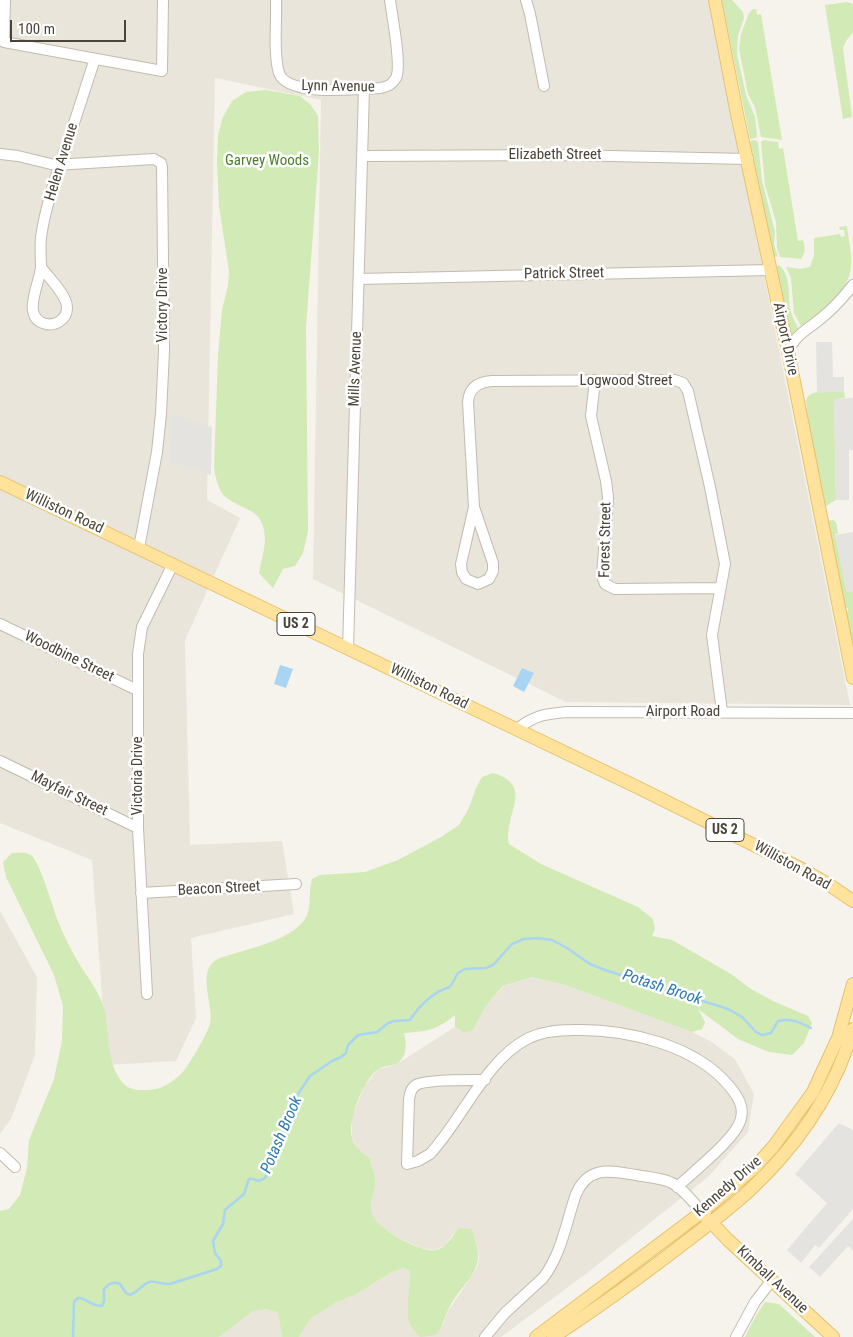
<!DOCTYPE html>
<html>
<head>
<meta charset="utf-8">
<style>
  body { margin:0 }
  #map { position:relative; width:853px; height:1337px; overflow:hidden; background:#f6f3ec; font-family:"Roboto Condensed",sans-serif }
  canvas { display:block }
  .scale { position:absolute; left:10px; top:20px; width:116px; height:22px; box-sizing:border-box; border:2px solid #4b4439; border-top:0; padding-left:6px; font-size:15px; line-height:18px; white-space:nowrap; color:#4b4439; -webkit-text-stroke:4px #fff; paint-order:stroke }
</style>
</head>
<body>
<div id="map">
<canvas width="853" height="1337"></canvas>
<div class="scale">100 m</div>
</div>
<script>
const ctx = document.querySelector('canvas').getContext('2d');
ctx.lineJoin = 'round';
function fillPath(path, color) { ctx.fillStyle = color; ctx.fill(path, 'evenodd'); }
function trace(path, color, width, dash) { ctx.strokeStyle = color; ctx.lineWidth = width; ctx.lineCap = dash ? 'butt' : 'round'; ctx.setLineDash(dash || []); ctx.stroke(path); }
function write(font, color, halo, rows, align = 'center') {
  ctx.font = font + ' "Roboto Condensed",sans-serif'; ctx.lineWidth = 5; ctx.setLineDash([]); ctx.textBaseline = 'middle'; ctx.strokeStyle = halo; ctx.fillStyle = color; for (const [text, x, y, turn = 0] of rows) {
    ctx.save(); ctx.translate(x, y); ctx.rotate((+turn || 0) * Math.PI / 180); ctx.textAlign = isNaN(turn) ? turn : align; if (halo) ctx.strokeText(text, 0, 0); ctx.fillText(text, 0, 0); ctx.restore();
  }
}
fillPath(new Path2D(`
  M0,0H709L850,705L566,702L313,579L321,100L215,78L207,500L240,518L185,640L190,845L282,841L294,914L191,938L196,1018L176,1061L107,1065L92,860L0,823Z
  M0,911L37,977L35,1055L11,1119L0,1134Z
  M532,977L565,985L692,1032L710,1041L735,1059L754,1094L748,1132L709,1176L587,1273L501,1337H299L310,1319L335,1303L355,1295L390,1273L403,1268L410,1271V1294L407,1309L443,1325L448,1311L477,1268L479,1257L476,1241L458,1228L444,1246L435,1250L421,1248L401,1239L381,1227L372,1216L370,1203L375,1182L370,1158L358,1151L352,1137V1117L364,1087L378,1069L391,1066L400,1062L455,1027L465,1033L473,1030L485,1007L504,986Z
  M267,1309L278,1313L282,1337H219L253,1311Z`), '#eae5da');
fillPath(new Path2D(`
  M722,0H732L743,12L744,18L738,36L737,54L746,95L755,117L757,136L756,138L750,139Z
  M847,2L853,4V32L846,41L843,48L852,117L843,119L825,5Z
  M753,9H756L757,15L761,14L782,140L761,137L755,107L748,94L739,49L741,34L749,13Z
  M266,90L300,96L310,104L318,116L319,152L306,327L308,531L303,553L295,566L283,569L273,588L259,573C261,562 265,549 265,538C263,509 248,512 228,499C218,493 216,478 214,468L218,356L222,310L228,285L229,271L219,206L217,162L218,135L223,117L232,101L246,92Z
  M755,140L758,142L762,180L775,232L774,244L778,257L774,256L750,141Z
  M763,140L778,142L779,149L783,148L798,241L803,240C805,247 806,253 801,259L780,257L777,248L776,222L765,185L761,142Z
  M847,226C848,239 852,252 851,265C850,293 822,311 801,326L794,313L791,278L786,267L800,269L810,267L814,255V238L840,234L841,237L845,236L844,230H840L839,227Z
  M779,265C791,275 788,294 790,308C791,315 795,321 798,328L792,337L776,267Z
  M844,391L845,398L834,399L836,500L826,506L824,504L811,444L806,400C810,388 833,392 844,391Z
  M833,520L836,522L838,534H835L847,592H853V651L845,613L848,611V608H844L827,521Z
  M493,773C536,786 503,814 509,844L541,864L638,907L653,919L655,929L652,936L672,940L731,974L751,989L775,1002L808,1016L812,1023L804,1043L792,1055L769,1052L738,1039L698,1009L705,1022L702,1029L692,1032L565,985L532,977L503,986L485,1007L473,1030L465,1033L455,1027V1015C435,1031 428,1031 404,1033C406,1043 408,1054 399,1062C393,1067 383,1065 377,1070C363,1081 347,1121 352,1138C355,1148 362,1153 370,1158C371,1166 376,1176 375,1184C374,1195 369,1203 372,1214C376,1229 423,1254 437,1250C446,1247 453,1236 458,1228L471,1229C490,1273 466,1275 448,1310C443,1321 444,1324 436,1335L420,1337C417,1333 412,1328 410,1324C404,1310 411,1288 410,1271L403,1268L390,1273L355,1295L335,1303L310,1319L299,1337H282L278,1313L267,1309L253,1311L219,1337H0V1211L9,1209L20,1195L27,1168L29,1140L54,1079L62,1041L63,1006L54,975L6,877L3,862L12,853C18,852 26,852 31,855C40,862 53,908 58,921C64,936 72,952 80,965C89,979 99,992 104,1008C110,1033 105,1064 124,1084C131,1092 149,1091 160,1088C166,1086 174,1080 179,1076C187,1070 207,1034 210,1024C215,1006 194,968 220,958C243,950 291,941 305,919C312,909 308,892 312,879L320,875L365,872L398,860L441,837L459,825L469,808L476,788L482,777Z
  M765,1302L779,1304L815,1337H745L753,1321Z`), '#d2eab5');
fillPath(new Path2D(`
  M816,342H832L833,377H844V391L817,393Z
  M853,398V450H849V500H836L834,399Z
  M172,413L212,427L211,475L170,462Z
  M853,532V592H847L835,535Z
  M839,1123L853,1130V1209L819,1248L815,1245L801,1263L787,1250L827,1203L795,1174Z
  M853,1219V1251L848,1246L820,1277L809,1267Z`), '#e5e3e0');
fillPath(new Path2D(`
  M280,665L293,669L286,688L274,684Z
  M522,668L534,673L524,692L513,686Z`), '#a9d4f2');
trace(new Path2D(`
  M73,1337L74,1302L78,1298C88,1298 92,1307 102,1306L104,1301V1289C110,1283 113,1281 120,1284L126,1293L130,1295C138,1292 142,1285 149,1282C154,1280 163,1285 170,1284L217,1269L221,1266V1261L215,1253L213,1241L223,1224L225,1210L244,1194L249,1179H253L259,1181L265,1178L298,1094L310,1076L332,1061L341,1057L346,1053L348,1045L358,1035L377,1032L388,1023L394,1021L410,1020C420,1005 432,992 450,987L458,973L465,969L486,968L493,965L512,944L524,939L538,938L552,940L567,948L590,964L605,970L728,1009L742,1017L756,1032L762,1035L771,1033L778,1021C791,1018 799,1022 811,1028`), '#a9d4f2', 2.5);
const minor = new Path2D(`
  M5,0L4,42L162,71L163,0
  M276,0C277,20 273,54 279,73C287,97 358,89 380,88C387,87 392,85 396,78C402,66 392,16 390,0
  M526,0L530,14L544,86
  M0,154L18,156L55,165L154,159L161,163L162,167L164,351L161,414L157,452L139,548
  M362,156L564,155L748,159
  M41,267C48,277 68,296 67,308C67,319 56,326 46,324C20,318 40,283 41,267C41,257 40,247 41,237C46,203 58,170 69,138C78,112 86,85 95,59
  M359,279L770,270
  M788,351C798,333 804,332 819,320C832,310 843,298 853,285
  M595,380L591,416L606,481L608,497L602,576L605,584L615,589L720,588
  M474,507L493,563V571L489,579L478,584L466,579L462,572L461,564L474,507L468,402C469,388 478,382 492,381L675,380L683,383L688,391L710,487L725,564L712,635L722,712
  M0,624L137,690
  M348,649L364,89
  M517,729C535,715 545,714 567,712L853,713
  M0,761L138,828
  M141,893L296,884
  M147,994L138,828V654L142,627L173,564
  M485,1080C471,1080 426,1079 416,1085C411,1088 410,1093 409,1099L407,1164L418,1161L430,1154C461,1121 486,1060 527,1039C542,1031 559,1030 575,1030C627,1029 696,1045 730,1087C738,1097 744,1106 741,1118C738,1137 693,1172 677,1187
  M0,1153L15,1167
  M485,1337L505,1313L543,1278C562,1253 566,1223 576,1194C589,1165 610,1171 636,1175C647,1177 660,1178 670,1182C683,1188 693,1202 702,1212
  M736,1337L755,1302L772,1280`);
const major = new Path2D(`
  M715,0L737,114L788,351L853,678
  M0,482L637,787L802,869L828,884L853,901
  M706,1217L728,1240L833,1337
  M536,1337L702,1212L754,1168L773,1147L813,1092L838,1038L853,984
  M553,1337C593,1311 632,1283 670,1254C697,1233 725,1213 750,1190C797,1146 835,1091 853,1029`);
trace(minor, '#c2bbae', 12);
trace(major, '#e6c16a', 14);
trace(minor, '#fff', 10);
trace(major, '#ffe39c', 12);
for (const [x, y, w] of [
  [296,624,38],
  [725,830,38]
]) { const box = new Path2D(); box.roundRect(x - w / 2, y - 11.5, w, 23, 4); ctx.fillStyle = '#fff'; ctx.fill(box); trace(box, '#4b4439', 1); }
write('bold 14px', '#4b4439', null, [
  ["US 2",296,624],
  ["US 2",725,830]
]);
write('15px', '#4b4439', '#fff', [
  ["Lynn Avenue",338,87,1],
  ["Elizabeth Street",555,155],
  ["Helen Avenue",62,162,-73],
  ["Patrick Street",564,274,-1],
  ["Victory Drive",163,305,-90],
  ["Airport Drive",785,339,78],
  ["Mills Avenue",356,369,-88],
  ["Logwood Street",626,381],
  ["Williston Road",64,512,25],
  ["Forest Street",606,540,-89],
  ["Woodbine Street",69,657,26],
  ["Williston Road",429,687,26],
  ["Airport Road",683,712],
  ["Victoria Drive",138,776,-90],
  ["Mayfair Street",69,794,26],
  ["Williston Road",792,866,29],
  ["Beacon Street",219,889,-3],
  ["Kennedy Drive",728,1187,-41],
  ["Kimball Avenue",772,1280,43]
]);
write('15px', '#4a7f2a', '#fff', [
  ["Garvey Woods",267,161]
]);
write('italic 16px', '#2e7ab2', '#fff', [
  ["Potash Brook",662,988,18],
  ["Potash Brook",282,1135,-67]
]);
</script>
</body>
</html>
